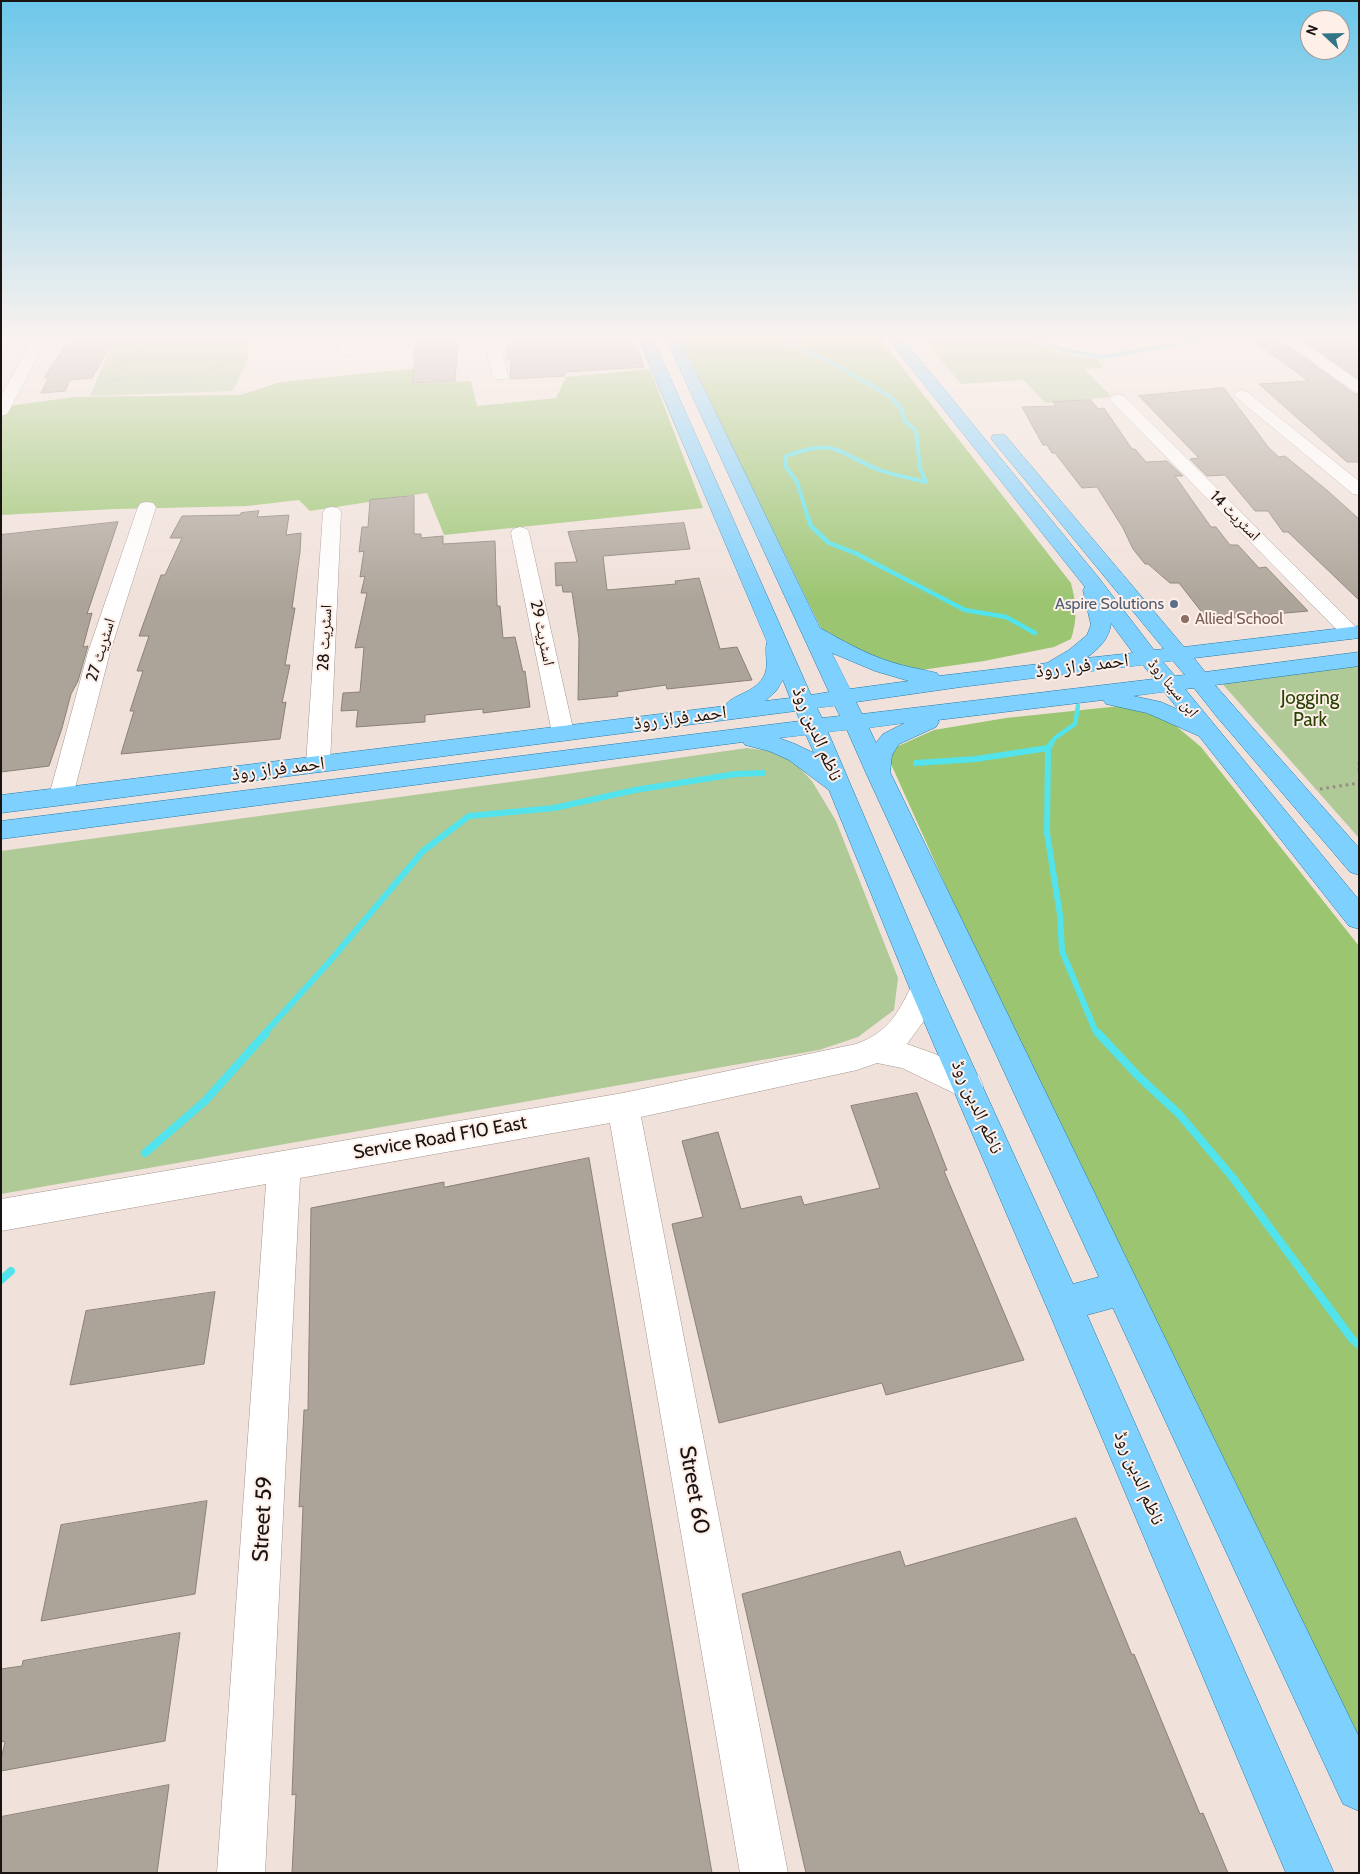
<!DOCTYPE html>
<html>
<head>
<meta charset="utf-8">
<style>
  body { margin:0 }
  #map { position:relative; width:1360px; height:1874px; overflow:hidden; background:#f1e1db; font-family:Cabin,sans-serif }
  canvas { display:block }
  .frame { position:absolute; inset:0; border:2px solid #191412; pointer-events:none }
  .north { position:absolute; left:1300px; top:10px; width:50px; height:50px; box-sizing:border-box; background:#feefe8; border:1px solid #a29792; border-radius:50%; rotate:291deg; font-size:14px; font-weight:700; line-height:20px; text-align:center; color:#191412 }
  .north::after { content:''; display:block; margin:auto; width:18px; height:22px; background:#327586; clip-path:polygon(50% 0,100% 100%,50% 72%,0 100%) }
</style>
</head>
<body>
<div id="map">
<canvas width="1360" height="1874"></canvas>
<div class="frame"></div>
<div class="north">N</div>
</div>
<script>
const ctx = document.querySelector('canvas').getContext('2d');
ctx.lineJoin = 'round';
function fillPath(path, color) { ctx.fillStyle = color; ctx.fill(path, 'evenodd'); }
function trace(path, color, width, dash) { ctx.strokeStyle = color; ctx.lineWidth = width; ctx.lineCap = dash ? 'butt' : 'round'; ctx.setLineDash(dash || []); ctx.stroke(path); }
function write(font, color, halo, rows, align = 'center') {
  ctx.font = font + ' Cabin,"Noto Naskh Arabic",sans-serif'; ctx.lineWidth = 4; ctx.setLineDash([]); ctx.textBaseline = 'middle'; ctx.strokeStyle = halo; ctx.fillStyle = color; for (const [text, x, y, turn = 0] of rows) {
    ctx.save(); ctx.translate(x, y); ctx.rotate((+turn || 0) * Math.PI / 180); ctx.textAlign = isNaN(turn) ? turn : align; if (halo) ctx.strokeText(text, 0, 0); ctx.fillText(text, 0, 0); ctx.restore();
  }
}
fillPath(new Path2D(`
  M114,339H248V358L233,391L90,396Z
  M923,339H1030L1063,354L1097,359L1103,368L1084,369L1112,397L1045,403L1024,380L961,384Z
  M1359,652V838L1211,671Z
  M747,748L785,753L812,781L836,821L898,978L894,1010L858,1037L819,1050L1,1194V851L525,780Z`), '#afc997');
fillPath(new Path2D(`
  M679,339H880L1071,583C1076,603 1078,618 1071,639L1054,647L984,661L921,670L861,656L824,634Z
  M419,368L425,383L471,381L477,406L556,398L566,377L650,369L703,508L444,535L427,493L310,511L299,500L247,506L115,509L1,515V407L74,397L240,395L281,382Z
  M1120,706L1163,715L1201,747L1359,946V1738L983,969L887,755L896,747L934,730L1006,718Z`), '#9bc571');
trace(new Path2D(`
  M780,339L829,361L888,395L901,408L904,420L916,431L920,468L926,482C910,478 892,475 877,469C835,451 834,438 786,456V467L797,482L808,518
  M1038,339L1063,350L1103,357L1205,339`), '#52e3ec', 4);
trace(new Path2D(`
  M808,517L811,526L829,543L855,553L965,610L1006,617L1035,633
  M1050,745L1055,738L1075,724L1078,706`), '#52e3ec', 4.5);
trace(new Path2D(`
  M1051,744L1048,748L1047,833L1060,915L1062,951L1095,1030L1099,1034
  M916,763L976,759L1048,748
  M264,1034L330,961L423,851L469,816L554,808L635,790L736,774L763,773`), '#52e3ec', 6);
trace(new Path2D(`
  M1098,1033L1138,1076L1179,1114L1233,1178L1352,1339L1359,1345
  M145,1153L205,1101L266,1033
  M1,1280L11,1271`), '#52e3ec', 8);
const building = new Path2D(`
  M418,339H458L455,381L412,383L415,356H413Z
  M559,339H632L633,346H637L644,367L565,372V376L510,379L511,359H507L508,341Z
  M1252,339H1278L1353,393L1359,395V462H1347L1259,384L1308,381Z
  M1301,339H1359V379Z
  M114,340L92,378L70,380L65,391L41,393L49,377L44,378L68,342Z
  M1224,388L1269,448L1279,457L1285,456L1328,491L1359,519V600L1288,532H1283L1268,511H1255L1225,475L1207,476L1190,459L1199,458L1139,396Z
  M1091,400L1098,409L1104,408L1132,449H1135L1146,462L1167,461L1183,476H1175L1211,527H1216L1230,545H1238L1259,568L1266,567L1308,611L1208,620L1179,583H1170L1148,564H1145L1133,549L1123,528L1097,487L1082,488L1055,453H1052L1047,445H1043L1022,407L1056,406L1053,402Z
  M414,496V534H421V538L443,536V544L495,541L497,606H500L503,638L515,637L523,672L525,671L530,707L483,713V709L425,715V722L356,727L358,710L341,711L343,693L360,692L364,647L355,648L367,593H361L365,576L360,577L364,551L359,552L362,527H368L370,500Z
  M259,511L257,517L289,515L286,535L301,533L300,552L292,608H295L285,665H290L282,703L286,702L280,739L121,754L134,711H130L143,671H137L149,636H139L161,575H165L182,538H170L182,516L240,515L241,513Z
  M118,522L87,614L92,613L83,647L88,646L78,681L71,694L62,728L49,766L1,772V535Z
  M684,523L690,549L603,556L607,590L676,584L675,581L699,578L720,649L737,647L752,680L667,689L666,685L617,692L618,696L578,700L579,639L572,592H563L562,585L556,586L555,563L577,562L568,532Z
  M917,1093L947,1170L944,1171L1024,1360L886,1395L882,1383L719,1423L672,1224L703,1217L682,1141L718,1132L741,1209L801,1196L804,1205L880,1188L851,1106Z
  M589,1158L712,1873H292L296,1794L292,1795L303,1506L299,1507L304,1410H308L311,1208L444,1182V1187Z
  M215,1292L204,1364L70,1385L86,1311Z
  M207,1501L195,1594L41,1621L61,1525Z
  M1076,1518L1132,1655L1134,1654L1200,1814L1203,1813L1228,1873H806L742,1594L900,1551L905,1566Z
  M180,1633L165,1741L1,1771V1759L5,1742L1,1741V1669L22,1666L23,1661Z
  M169,1785L157,1873H1V1817Z`);
fillPath(building, '#ada499');
trace(building, '#8a8176', 1);
const minor = new Path2D(`
  M1,339H47L9,411L7,414L1,416V396L30,344L1,347Z
  M341,339H355L351,355H341L339,352Z
  M485,339H499L508,376L505,379H495L492,376Z
  M1280,339H1297L1359,381V393L1354,391Z
  M1242,390L1247,392L1359,481V495L1353,494L1237,398L1234,395L1237,392Z
  M1118,394L1124,396L1358,629V637L1351,639L1344,637L1112,402L1110,399L1112,396Z
  M147,502L153,503L156,507L110,652L73,796L70,802L61,805L52,802L49,796L88,652L138,507L141,503Z
  M332,507L338,508L341,512L330,764L326,770L318,772L310,770L306,764L323,512L326,508Z
  M520,527L527,529L529,533L574,733L571,738L563,741L555,738L552,733L511,533L513,529Z
  M924,977L934,981L938,989L923,1022L907,1044L935,1054L979,1076L983,1086L979,1096L968,1100L902,1068L877,1063L857,1070L641,1117L788,1873H740L610,1123L300,1178L265,1873H217L266,1184L1,1231V1199L623,1093L856,1044C890,1032 899,1011 914,981Z`);
const major = new Path2D(`
  M639,339H653L811,695L829,692L666,339H680L820,628C843,641 866,654 891,662C906,667 921,669 937,673L939,676L1047,663L1069,650L1087,635L1091,625L1083,590L1085,587L888,339H903L1098,577L1154,650L1164,649L993,441L991,438L993,435H1005L1184,647L1359,626V638L1194,658L1205,672L1359,652V666L1215,685L1359,848V875L1350,872L1217,717L1194,688L1185,689L1359,900V929L1349,926L1199,736L1147,713L1106,704L1103,700L938,720L939,722L936,727L899,744L892,755L890,772L1359,1737V1811L1343,1804L1113,1308L1087,1315L1334,1873H1286L1051,1317L910,989L829,790L789,760L769,751L745,745L743,742L1,839V821L800,721L796,711L1,813V795L725,706C733,693 756,694 765,674C769,663 764,652 767,642ZM1111,623L1133,653L1086,658C1098,650 1110,638 1111,623ZM832,653L875,671L909,681L850,689ZM1173,661L1185,675L1175,676L1163,662ZM1143,665L1154,679L862,714L856,702L961,687ZM783,680L790,698L765,701L776,691ZM1164,692L1179,710L1161,702L1133,696ZM835,706L840,716L822,718L817,708ZM905,723L883,734L876,743L869,728ZM847,730L866,773L1099,1277L1073,1284L938,989L828,732ZM806,735L814,753L795,744L779,738Z`);
trace(minor, '#a49690', 1);
trace(major, '#237aab', 1);
trace(new Path2D(`
  M185,342L221,346L227,350C226,354 225,358 223,361C203,384 140,382 118,366C136,348 160,344 185,342Z
  M111,382L129,375`), '#958a86', 2, [1, 2.5]);
trace(new Path2D(`
  M1359,762V775
  M1320,789L1359,783`), '#958a86', 3, [2.5, 4]);
fillPath(minor, '#fff');
fillPath(major, '#7ed0fe');
const sky = ctx.createLinearGradient(0, 0, 0, 602);
sky.addColorStop(0, '#6cc7ea');
sky.addColorStop(0.56, '#f9f2ef');
sky.addColorStop(1, '#f9f2ef00');
ctx.fillStyle = sky;
ctx.fillRect(0, 0, 1360, 602);
for (const [x, y, r, color] of [
  [1174,604,5,"#5c6f8a"],
  [1185,619,5,"#8d6e63"]
]) { const dot = new Path2D(); dot.arc(x, y, r, 0, 2 * Math.PI); ctx.fillStyle = color; ctx.fill(dot); trace(dot, '#feefe8', 2); }
write('16px', '#191412', '#feefe8', [
  ["اسٹریٹ 14",1235,516,45],
  ["اسٹریٹ 29",542,633,78],
  ["اسٹریٹ 28",325,638,-87],
  ["اسٹریٹ 27",101,650,-73],
  ["ابن سینا روڈ",1173,688,51]
]);
write('16px', '#4e5e75', '#feefe8', [
  ["Aspire Solutions",1164,604]
], 'right');
write('16px', '#785e54', '#feefe8', [
  ["Allied School",1195,619]
], 'left');
write('19px', '#191412', '#feefe8', [
  ["احمد فراز روڈ",1082,666,-7],
  ["احمد فراز روڈ",680,718,-7],
  ["ناظم الدین روڈ",817,734,67],
  ["احمد فراز روڈ",278,769,-7],
  ["ناظم الدین روڈ",977,1107,66],
  ["Service Road F10 East",440,1138,-10],
  ["ناظم الدین روڈ",1139,1478,67]
]);
write('19px', '#294203', '#feefe8', [
  ["Jogging",1310,698],
  ["Park",1310,720]
]);
write('22px', '#191412', '#feefe8', [
  ["Street 60",694,1490,80],
  ["Street 59",263,1519,-87]
]);
</script>
</body>
</html>
